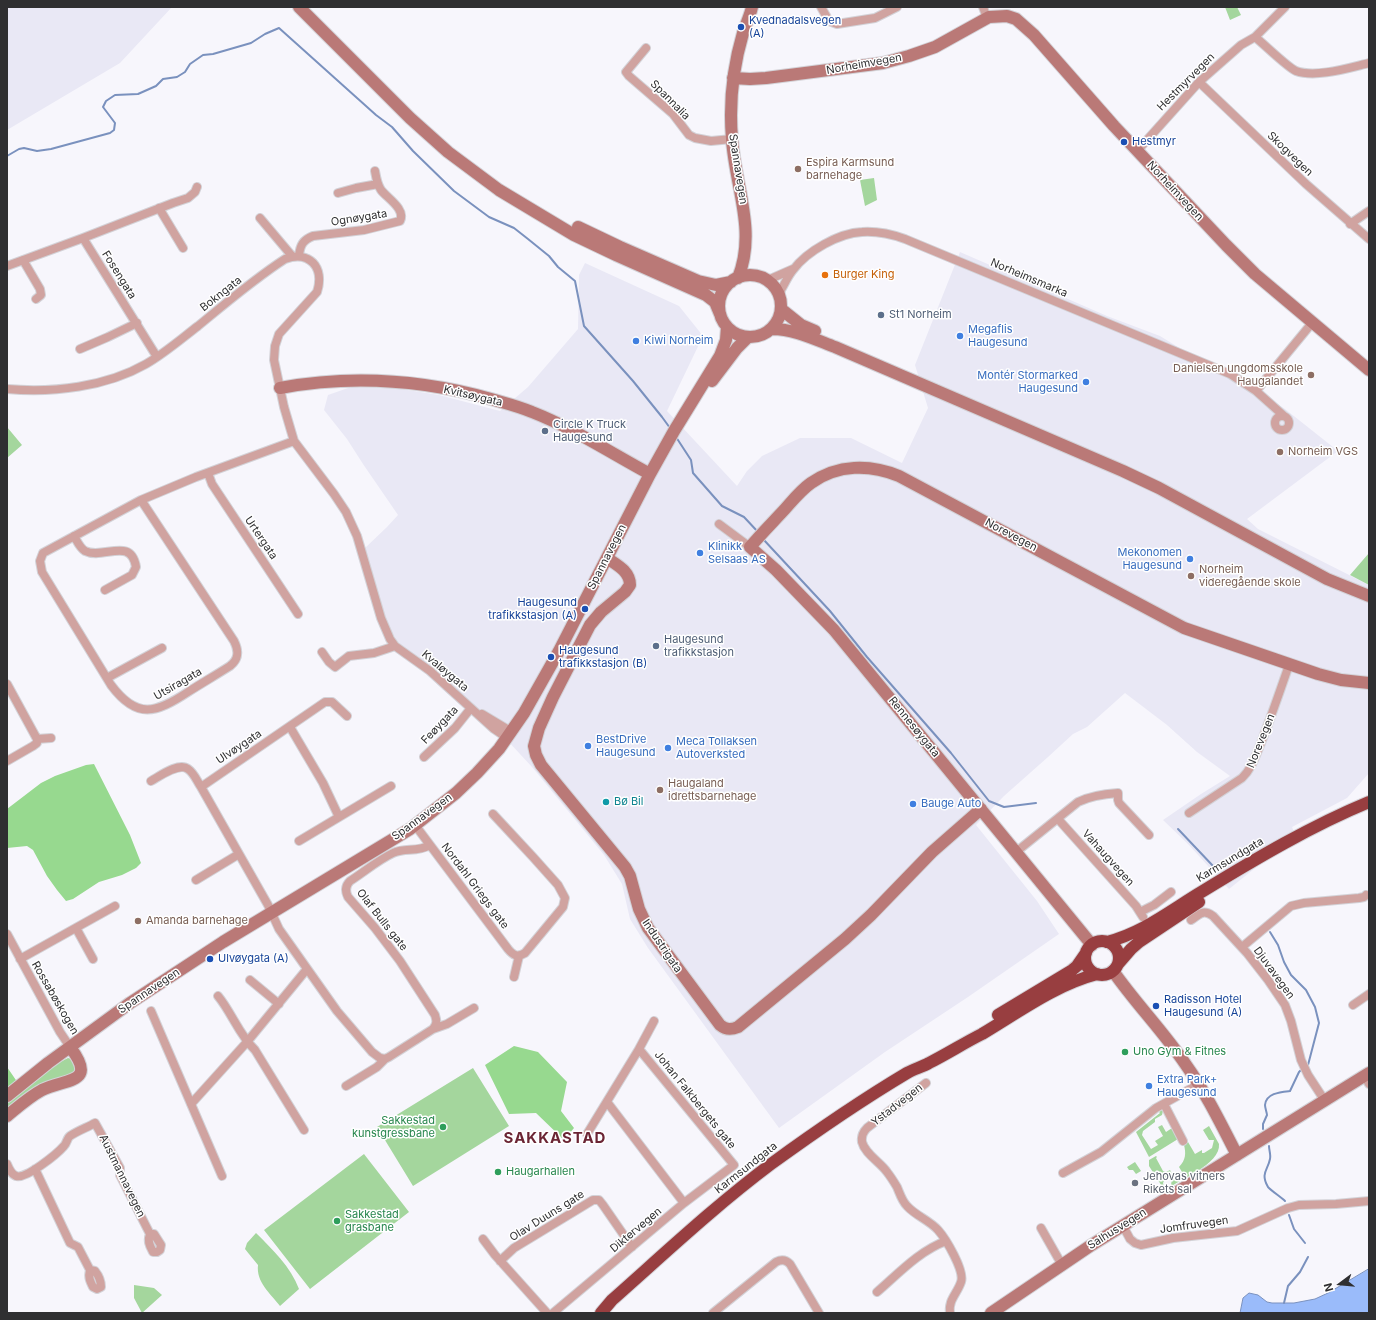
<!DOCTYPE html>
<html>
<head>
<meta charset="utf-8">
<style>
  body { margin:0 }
  #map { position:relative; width:1376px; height:1320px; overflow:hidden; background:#f7f6fc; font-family:Inter,sans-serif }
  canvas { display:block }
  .frame { position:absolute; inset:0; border:8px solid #2f2f31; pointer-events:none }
  .north { position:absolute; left:1320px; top:1264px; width:40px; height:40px; -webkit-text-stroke:3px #fff; paint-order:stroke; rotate:254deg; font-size:11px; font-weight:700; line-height:16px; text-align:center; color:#2f2f31 }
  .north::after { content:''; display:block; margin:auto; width:14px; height:18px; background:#2f2f31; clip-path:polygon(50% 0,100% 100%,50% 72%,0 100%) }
</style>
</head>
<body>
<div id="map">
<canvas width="1376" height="1320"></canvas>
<div class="frame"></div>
<div class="north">N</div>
</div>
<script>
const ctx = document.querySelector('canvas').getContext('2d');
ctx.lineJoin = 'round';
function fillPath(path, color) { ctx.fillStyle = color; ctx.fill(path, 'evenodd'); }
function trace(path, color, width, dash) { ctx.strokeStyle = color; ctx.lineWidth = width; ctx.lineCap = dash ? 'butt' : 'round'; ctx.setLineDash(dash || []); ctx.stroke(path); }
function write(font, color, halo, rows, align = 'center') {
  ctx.font = font + ' Inter,sans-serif'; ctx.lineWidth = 3; ctx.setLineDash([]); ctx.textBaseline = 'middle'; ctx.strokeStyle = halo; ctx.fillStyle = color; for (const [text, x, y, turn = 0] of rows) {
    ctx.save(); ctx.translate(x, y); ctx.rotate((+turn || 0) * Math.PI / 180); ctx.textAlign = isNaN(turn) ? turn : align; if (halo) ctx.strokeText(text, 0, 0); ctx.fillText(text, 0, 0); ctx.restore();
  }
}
fillPath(new Path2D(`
  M7,7H172L120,63L7,130Z
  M960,252L1107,316L1160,336L1209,366L1240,379L1285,409L1338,451L1247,519L1258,529L1369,585V773L1347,798L1292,827L1298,842L1274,853L1229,889L1189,845L1163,820L1201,794L1230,776L1197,752L1167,725L1125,693L1087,727L1073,734L1048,757L1004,796L976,825L1037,901L1059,934L968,997L885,1052L779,1128L648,948L630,919L622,884L604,855L532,767L507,740L458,703L440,687L423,671L399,643L390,630L383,615L365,548L387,527L398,515L363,464L347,439L324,410L328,395L351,387L395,388L439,395L500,411L528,387L578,329L579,275L585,263L679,306L703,336L667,411L737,486L747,471L762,456L800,438H851L902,463L928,408L915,365Z`), '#e9e8f5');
fillPath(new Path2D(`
  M1225,7H1237L1241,15L1230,20Z
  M874,178L877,200L865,206L860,180Z
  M7,427L22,445L7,458Z
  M1369,553V585L1350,575Z
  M68,1058L72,1059L75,1069L73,1074L7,1111V1103L56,1064Z
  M473,1068L509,1126L413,1186L377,1127Z
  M1162,1110L1163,1111L1162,1115L1155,1119V1122L1143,1131L1142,1135L1151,1149L1158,1145L1155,1141L1163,1136L1158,1127L1162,1125L1166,1132L1172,1128L1178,1139L1149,1157L1136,1132L1160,1113L1159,1112Z
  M1209,1126L1219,1144C1221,1165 1178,1179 1165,1191L1149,1166V1160L1156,1156L1157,1157L1156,1158L1163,1171L1166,1172L1170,1170L1172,1174L1170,1178L1165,1179L1163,1183L1164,1187H1168L1171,1185L1172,1179L1175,1173L1176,1174L1182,1172L1179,1167C1186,1160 1186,1153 1184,1145L1188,1142L1195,1154L1202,1150V1153H1204L1212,1148L1214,1140H1209L1203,1130Z
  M364,1154L409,1212L310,1289L264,1230Z
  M1135,1162L1141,1171L1136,1174L1133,1170H1129L1127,1167Z
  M256,1233C272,1249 291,1267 299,1289L280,1306C270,1293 256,1282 258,1265L249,1254L245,1249L247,1243Z
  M134,1285L154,1288L162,1295L142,1313L134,1298Z`), '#a4d69d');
fillPath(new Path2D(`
  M94,764L130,835L141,863L136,868L122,875L99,882L73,899L66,901L57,890L47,876L33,850L27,846L7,848V809L41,783L55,776L86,765Z
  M514,1046L538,1052L567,1082L561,1111L574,1128L564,1140L536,1113L509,1114L485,1065Z
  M7,1067L20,1086L7,1101Z`), '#97d98f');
const water = new Path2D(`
  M1369,1269V1313H1240L1243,1298L1249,1293L1258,1295L1267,1302L1272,1303H1294L1315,1299L1328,1293Z`);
fillPath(water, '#9abbfa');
trace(water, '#7a91be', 1);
trace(new Path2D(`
  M7,156L19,149L24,148L37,151L51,149L110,133L114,130L115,123L103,107L106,101L115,95L138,94L156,86L163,79L177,77L185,72L190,64L203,55L213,54L251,43L265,34L279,28L376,115L392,127L413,151L454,191L489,217L514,228L528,239L549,256L558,267L575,281L584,326L633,381L662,417L670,428
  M676,437L691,460L693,473L722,506L744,517L758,532
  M763,539L830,611L867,657L951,753L989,801L1004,807L1036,803
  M1178,829L1214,867
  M1270,932L1278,945L1284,962L1291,975L1306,990L1315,1007L1319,1023L1308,1065L1306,1067
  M1263,1129V1124L1267,1115C1267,1113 1265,1108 1265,1105C1266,1093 1281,1092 1290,1091L1299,1072L1302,1069
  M1269,1146C1269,1150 1271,1155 1270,1159C1268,1170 1260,1173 1268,1187C1269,1189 1282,1198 1285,1201
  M1289,1215L1294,1229L1305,1243
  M1284,1303L1288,1286L1300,1272L1308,1257`), '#7a91be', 2);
const street = new Path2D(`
  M821,7L829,21L837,24L875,18L897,7
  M983,7L987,18
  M1255,37C1264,44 1287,67 1296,71C1316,78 1348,68 1369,63
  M646,48L626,72L629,76L673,114L689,135L695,138L711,141L732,139
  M1199,82L1306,184L1369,239
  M1138,150L1199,82L1241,45L1255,37L1285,7
  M338,193L356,188L378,184
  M159,208L183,248
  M260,218L292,256
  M1350,224L1369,211
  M83,238L157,357
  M299,256C300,245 303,240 313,236L364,230L400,221C406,209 387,198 381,190C377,184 376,177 375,171
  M23,260L40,289L41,295L36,299
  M7,266L83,238L173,203L188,198L195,192L197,187
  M768,280L793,269
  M779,293C784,286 787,277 793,270C807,251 839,233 862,232C877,231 891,234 905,239L1230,374L1256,391L1284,416
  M80,349L108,337L137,323
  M7,389C53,393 106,387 146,364C165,353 181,339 198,326C226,303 254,279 285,259C309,250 325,267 317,292L279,334L275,346L274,360L284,407L294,441L334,494L346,512L357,536L381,618L390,639L395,646L430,671L494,729L507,738
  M1256,391L1312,323
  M1275 423a7 7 0 1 1 14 0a7 7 0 1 1-14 0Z
  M208,473L212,484L298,614
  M141,500L234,641C239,651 239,659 230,666C216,675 202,683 188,692C156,713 137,720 111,685L42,572L40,561L43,553L141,500L196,477L294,441
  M719,524L750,547
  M74,536C77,541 80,548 85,551C103,560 131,536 136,567L132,575L105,590
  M322,652L329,662L335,667L349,656L374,653L395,646
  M107,678L162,648
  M7,684L37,739V743L33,746L7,761
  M482,714L512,732
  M290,727L323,783L339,817
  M37,739L51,738
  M424,757L455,728L471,708
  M151,781C160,776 179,762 188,769C194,773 197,781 201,787L268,905L279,929L337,1011L372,1052L380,1058L385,1059L389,1057L433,1029C437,1024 437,1021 435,1015L400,961L375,928L348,897C345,891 345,886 350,881C364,872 378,860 393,853C406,847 416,853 430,845
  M201,787L325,702H332L347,716
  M1189,813L1242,778C1252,768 1255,757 1261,743C1271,717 1280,691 1289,665
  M1058,819L1136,906L1143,917
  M415,825L508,949C513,955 517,958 525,953L563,907L565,898L558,885L533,857L493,814
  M299,841L391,786
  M1016,852L1078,802C1090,796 1104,794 1118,793V800L1119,803L1149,835
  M196,880L239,854
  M1140,912L1154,905L1171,892
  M1191,920C1200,914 1203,909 1213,916L1247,953L1268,980L1285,1005L1291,1021L1301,1060L1308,1075L1325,1101
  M76,928L93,959
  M7,934L60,1032L70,1047
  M1242,947L1291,906L1304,903L1359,898L1364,897L1366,895
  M20,959L115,906
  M514,977L519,956
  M250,980L279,1004
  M218,996C232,1013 239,1035 255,1050L304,1130
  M1353,1005L1369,994
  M151,1011L222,1176
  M433,1029L447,1024L474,1008
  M1364,1076L1369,1084
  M926,1083L867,1128C863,1132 861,1136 862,1142C865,1154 880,1162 887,1172C891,1177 894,1182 897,1187C900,1194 902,1201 907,1206C916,1216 929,1220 938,1230C946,1239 965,1271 961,1282C957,1294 948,1300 950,1313
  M346,1086L377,1067L385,1059
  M607,1102L684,1203
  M191,1104L247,1042L307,969
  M1164,1104L1183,1141
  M587,1134L639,1049L654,1021
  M7,1164C9,1169 11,1174 16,1176C25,1180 57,1154 64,1146C67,1143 67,1138 70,1136C77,1131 88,1127 95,1123L120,1168V1175L150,1234C147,1241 150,1246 153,1252H157L160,1250L161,1245L154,1234H150
  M35,1169L70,1243L78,1247L90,1270C88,1277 90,1281 93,1287L97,1289L101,1287C101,1280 99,1276 95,1271L90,1270
  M1063,1173L1101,1152L1156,1108L1199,1084
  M1123,1226L1130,1239L1135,1243L1141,1245L1173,1238L1237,1231L1288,1208L1299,1205L1336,1204L1369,1201
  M1041,1228L1062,1265
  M483,1239L495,1255L547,1313
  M500,1261L514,1248L593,1200H599L603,1205L632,1247
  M877,1292C898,1274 919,1251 946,1241
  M553,1313L684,1203L734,1165L639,1049
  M713,1313L776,1262C782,1259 786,1260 790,1264L819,1313`);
const secondary = new Path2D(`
  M299,7L410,118L448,152L499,190L574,235L616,255L706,295L715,302L720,314
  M733,78L750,79L766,78L883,63L909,56L935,47L989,17L1007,16L1016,19L1034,35L1114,126L1226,245L1255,274L1369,370
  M578,227L620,247L698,281L716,285L731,282
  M719 306a31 31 0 1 1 62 0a31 31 0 1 1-62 0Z
  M738,278C757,231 735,186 732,139C729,103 733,67 743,33C746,24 750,16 752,7
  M781,309L801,325L815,331
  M772,329C794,329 814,339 835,347L1123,471L1159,488L1327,579L1369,596
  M712,381L737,348L748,337
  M280,388C350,375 423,380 491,399C505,403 518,406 532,412C573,428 611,453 650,474
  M607,558C617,565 630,571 630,585L625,592L601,612L590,625L553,697L539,728L534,746L536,755L541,765L625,867L630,876L639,909L648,928L720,1025C726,1030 731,1030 738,1027L845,939L871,915L932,852L981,809
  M1092,945L834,630L776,570L750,547C761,534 773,522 785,509C793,500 801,490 811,483C838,464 870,464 899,476L1184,628L1318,674L1341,680L1369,683
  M1113,971C1136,1004 1164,1032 1186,1065C1206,1093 1221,1124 1237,1155
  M7,1096L48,1063L130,1003L223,942L410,829L456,793L477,773L499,749L524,713L559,651L650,474L674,431L720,356L726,340L727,327
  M7,1116C18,1107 29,1097 42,1090C67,1078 98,1084 70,1047
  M991,1313L1090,1246L1369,1073`);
const highway = new Path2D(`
  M1085 958a17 17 0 1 1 34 0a17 17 0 1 1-34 0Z
  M1107,942C1143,933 1171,910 1203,891C1257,858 1311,826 1369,802
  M1118,964L1131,949L1139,942L1199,902
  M998,1015L1071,971L1077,966L1086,953
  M601,1313L612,1300C664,1254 715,1206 771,1164C815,1132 860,1101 907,1073C914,1069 922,1067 929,1063C947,1054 964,1043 982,1034C1019,1012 1055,985 1097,974`);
trace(street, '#d3d2d7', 10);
trace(secondary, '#d3d2d7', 14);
trace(highway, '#d3d2d7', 14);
trace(street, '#d0a3a0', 8);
trace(secondary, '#ba7977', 12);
trace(highway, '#983e40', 12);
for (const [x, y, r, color] of [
  [741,27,4,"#1a4fb4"],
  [1124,142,4,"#1a4fb4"],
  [798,169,4,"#8d6e63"],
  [825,275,4,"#e8710a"],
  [881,315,4,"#5c6f8a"],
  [960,336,4,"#3f7fe0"],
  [636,341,4,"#3f7fe0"],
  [1311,375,4,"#8d6e63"],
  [1086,382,4,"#3f7fe0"],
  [545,431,4,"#5c6f8a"],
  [1280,452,4,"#8d6e63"],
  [700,553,4,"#3f7fe0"],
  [1190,559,4,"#3f7fe0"],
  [1191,576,4,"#8d6e63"],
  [585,609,4,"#1a4fb4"],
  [656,646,4,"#5c6f8a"],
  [551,657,4,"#1a4fb4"],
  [588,746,4,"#3f7fe0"],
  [668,748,4,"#3f7fe0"],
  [660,790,4,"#8d6e63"],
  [606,802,4,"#0f9aa8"],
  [913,804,4,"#3f7fe0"],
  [138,921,4,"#8d6e63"],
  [210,959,4,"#1a4fb4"],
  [1156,1006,4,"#1a4fb4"],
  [1125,1052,4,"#2e9e5b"],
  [1149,1086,4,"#3f7fe0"],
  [443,1127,4,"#2e9e5b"],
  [498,1172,4,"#2e9e5b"],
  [1135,1183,4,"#6b7280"],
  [337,1221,4,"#2e9e5b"]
]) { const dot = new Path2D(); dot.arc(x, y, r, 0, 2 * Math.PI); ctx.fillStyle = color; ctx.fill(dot); trace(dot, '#fff', 1.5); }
write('11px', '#164399', '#fff', [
  ["Kvednadalsvegen",749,21],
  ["(A)",749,34],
  ["Hestmyr",1132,142],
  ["Haugesund",577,603,"right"],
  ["trafikkstasjon (A)",577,616,"right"],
  ["Haugesund",559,651],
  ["trafikkstasjon (B)",559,664],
  ["Ulvøygata (A)",218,959],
  ["Radisson Hotel",1164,1000],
  ["Haugesund (A)",1164,1013]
], 'left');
write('11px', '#2f2f31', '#fff', [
  ["Norheimvegen",864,64,-10],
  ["Hestmyrvegen",1186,82,-45],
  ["Spannalia",670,100,45],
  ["Skogvegen",1290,154,44],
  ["Spannavegen",738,169,81],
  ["Norheimvegen",1175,191,47],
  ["Ognøygata",359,218,-9],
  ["Fosengata",119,275,58],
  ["Norheimsmarka",1029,278,23],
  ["Bokngata",221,294,-38],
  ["Kvitsøygata",473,396,13],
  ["Norevegen",1011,535,28],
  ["Urtergata",261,538,56],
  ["Spannavegen",607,557,-63],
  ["Kvaløygata",445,671,40],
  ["Utsiragata",178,684,-30],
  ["Feøygata",440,725,-46],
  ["Rennesøygata",914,727,51],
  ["Norevegen",1261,741,-68],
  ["Ulvøygata",239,747,-34],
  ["Spannavegen",422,817,-36],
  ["Vahaugvegen",1108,858,48],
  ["Karmsundgata",1230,860,-31],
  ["Nordahl Griegs gate",475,886,53],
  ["Olaf Bulls gate",382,920,52],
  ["Industrigata",662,946,56],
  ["Djuvavegen",1274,973,54],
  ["Spannavegen",149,991,-34],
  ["Rossabøskogen",55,998,60],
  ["Johan Falkbergets gate",695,1100,51],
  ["Ystadvegen",897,1105,-38],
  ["Karmsundgata",746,1168,-38],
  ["Austmannavegen",122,1176,64],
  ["Olav Duuns gate",547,1216,-32],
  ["Jomfruvegen",1194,1225,-8],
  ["Salhusvegen",1117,1229,-32],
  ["Diktervegen",636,1230,-40]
]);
write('11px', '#785e54', '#fff', [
  ["Espira Karmsund",806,163],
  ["barnehage",806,176],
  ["Danielsen ungdomsskole",1303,369,"right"],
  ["Haugalandet",1303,382,"right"],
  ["Norheim VGS",1288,452],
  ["Norheim",1199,570],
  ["videregående skole",1199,583],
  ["Haugaland",668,784],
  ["idrettsbarnehage",668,797],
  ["Amanda barnehage",146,921]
], 'left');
write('11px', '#c56008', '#fff', [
  ["Burger King",833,275]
], 'left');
write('11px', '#4e5e75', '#fff', [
  ["St1 Norheim",889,315],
  ["Circle K Truck",553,425],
  ["Haugesund",553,438],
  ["Haugesund",664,640],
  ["trafikkstasjon",664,653]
], 'left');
write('11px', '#366cbe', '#fff', [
  ["Megaflis",968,330],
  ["Haugesund",968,343],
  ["Kiwi Norheim",644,341],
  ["Montér Stormarked",1078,376,"right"],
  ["Haugesund",1078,389,"right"],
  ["Klinikk",708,547],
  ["Selsaas AS",708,560],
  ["Mekonomen",1182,553,"right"],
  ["Haugesund",1182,566,"right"],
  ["BestDrive",596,740],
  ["Haugesund",596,753],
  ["Meca Tollaksen",676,742],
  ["Autoverksted",676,755],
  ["Bauge Auto",921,804],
  ["Extra Park+",1157,1080],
  ["Haugesund",1157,1093]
], 'left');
write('11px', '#0d838f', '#fff', [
  ["Bø Bil",614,802]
], 'left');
write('11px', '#27864d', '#fff', [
  ["Uno Gym & Fitnes",1133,1052],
  ["Sakkestad",435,1121,"right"],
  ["kunstgressbane",435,1134,"right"],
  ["Haugarhallen",506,1172],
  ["Sakkestad",345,1215],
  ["grasbane",345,1228]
], 'left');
write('11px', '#5b616d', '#fff', [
  ["Jehovas vitners",1143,1177],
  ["Rikets sal",1143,1190]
], 'left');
ctx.letterSpacing = '1px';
write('bold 15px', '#6b2534', '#fff', [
  ["SAKKASTAD",555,1138]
]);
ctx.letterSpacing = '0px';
</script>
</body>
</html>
